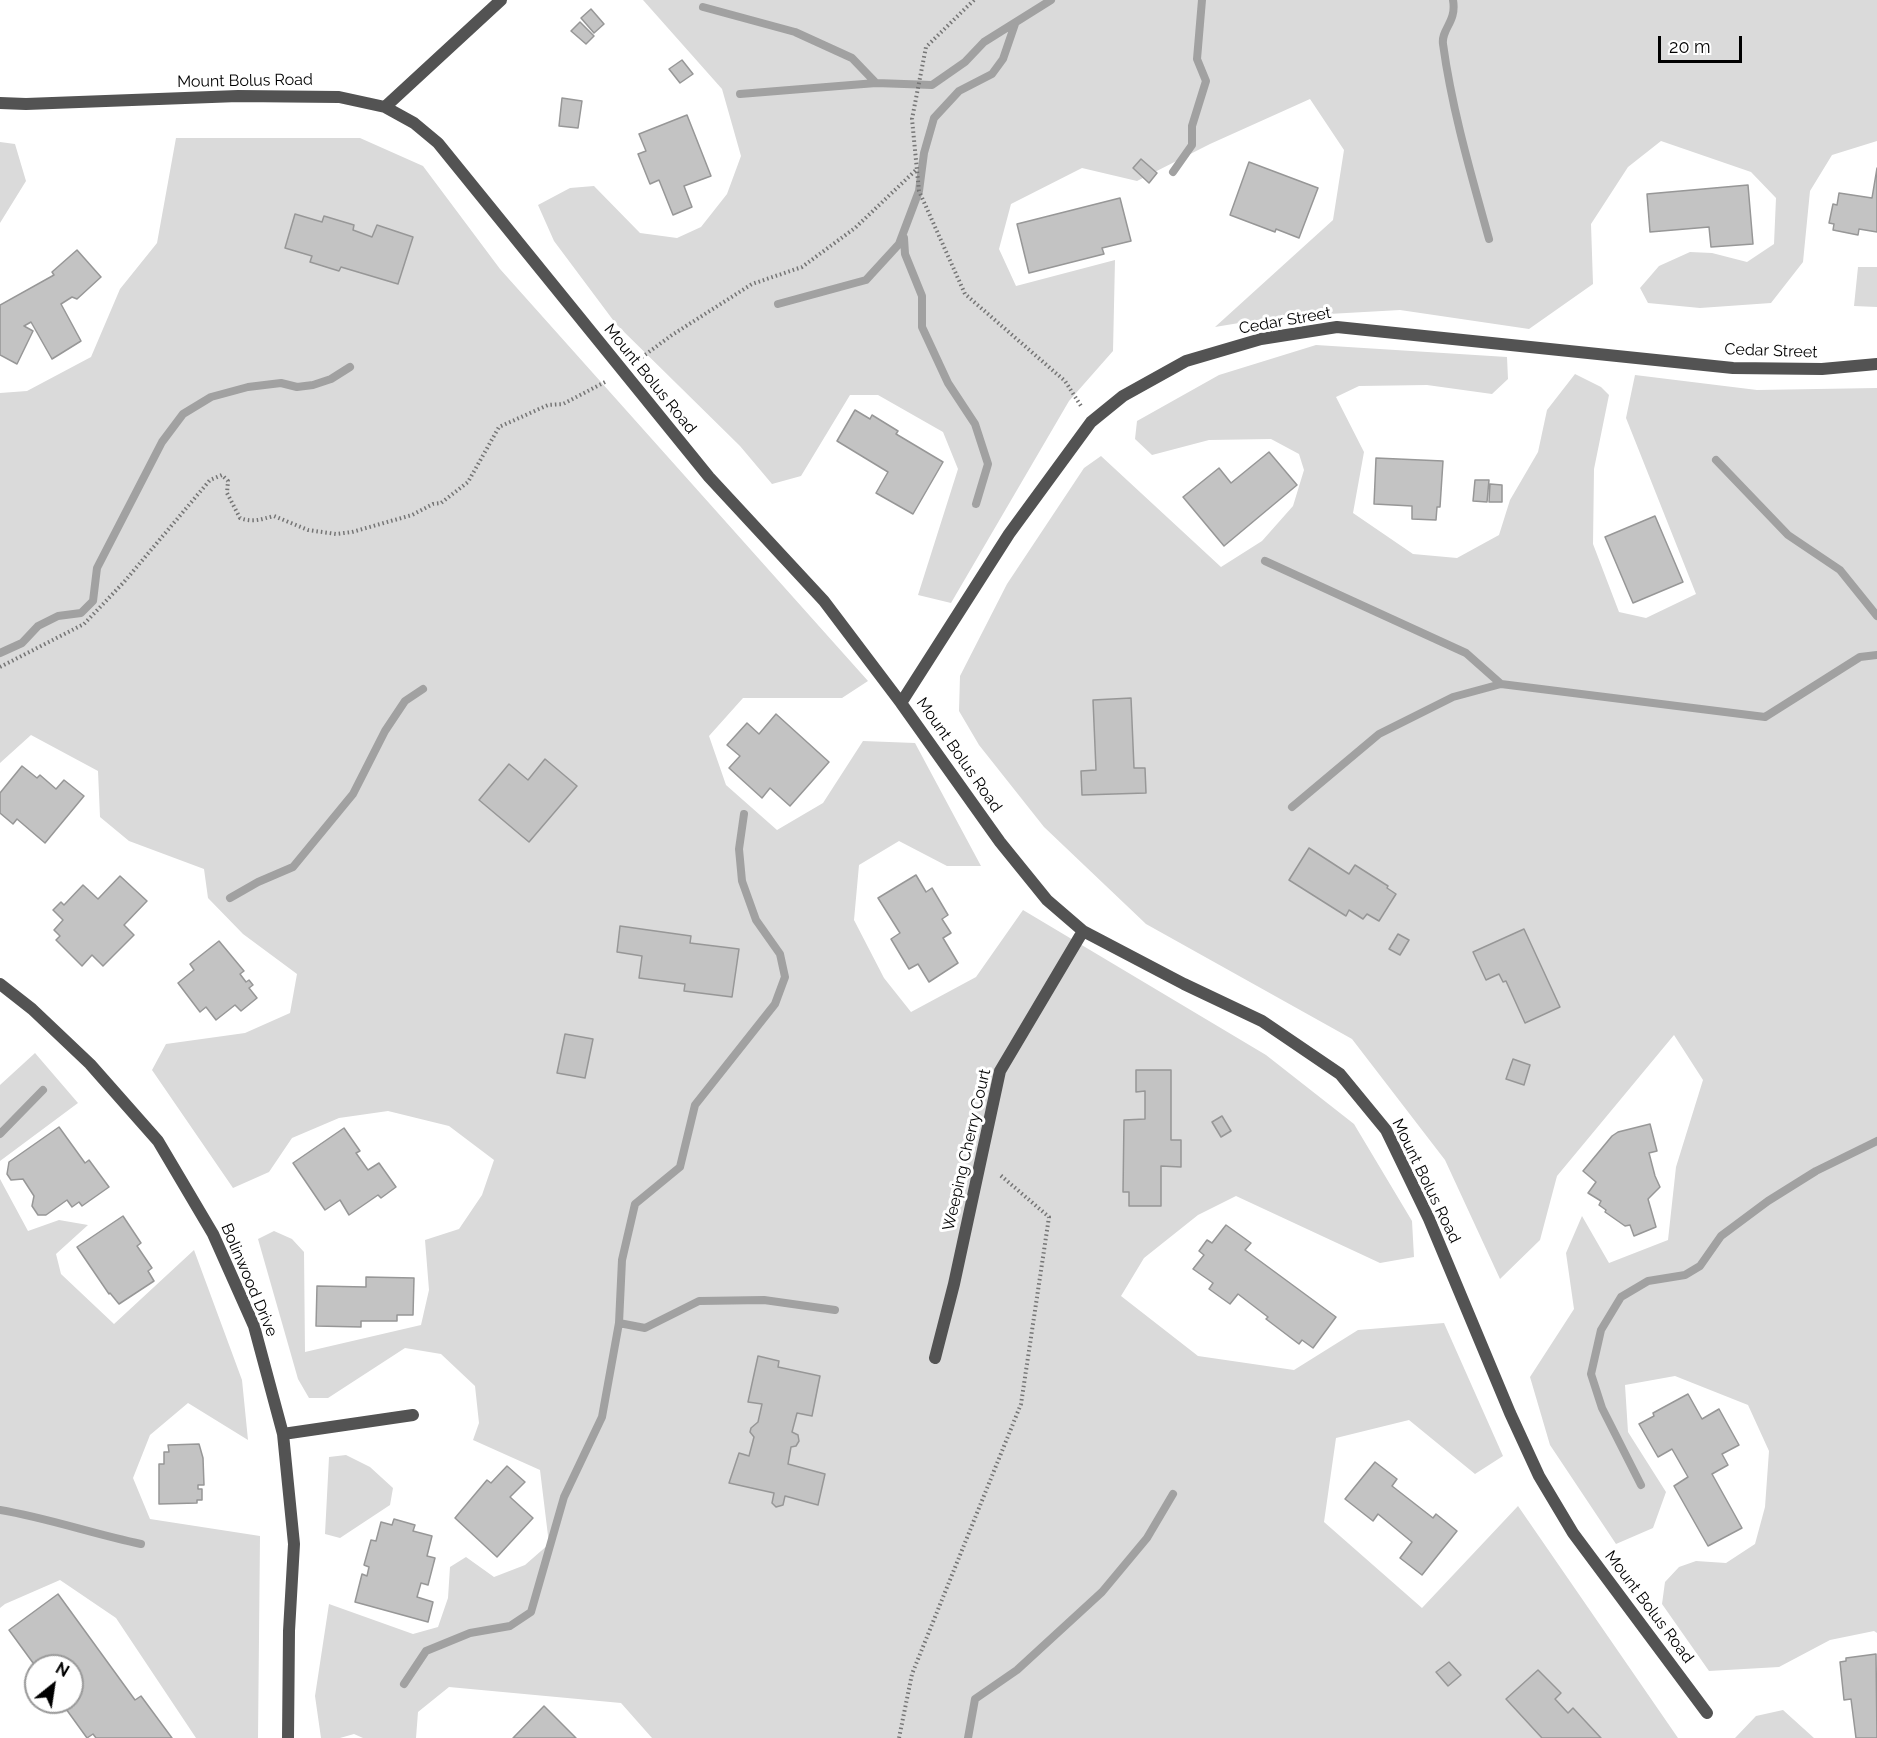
<!DOCTYPE html>
<html>
<head>
<meta charset="utf-8">
<style>
  body { margin:0 }
  #map { position:relative; width:1877px; height:1738px; overflow:hidden; background:#fff; font-family:Raleway,sans-serif }
  canvas { display:block }
  .north { position:absolute; left:24px; top:1654px; width:60px; height:60px; box-sizing:border-box; background:#fff; border:2px solid #999; border-radius:50%; rotate:30deg; font-size:16px; font-weight:700; line-height:24px; text-align:center; color:#000 }
  .north::after { content:''; display:block; margin:auto; width:21px; height:27px; background:#000; clip-path:polygon(50% 0,100% 100%,50% 72%,0 100%) }
  .scale { position:absolute; left:1658px; top:36px; width:84px; height:27px; box-sizing:border-box; border:3px solid #000; border-top:0; padding-left:8px; font-size:18px; line-height:21px; white-space:nowrap; color:#000; -webkit-text-stroke:4px #fff; paint-order:stroke }
</style>
</head>
<body>
<div id="map">
<canvas width="1877" height="1738"></canvas>
<div class="north">N</div>
<div class="scale">20 m</div>
</div>
<script>
const ctx = document.querySelector('canvas').getContext('2d');
ctx.lineJoin = 'round';
function fillPath(path, color) { ctx.fillStyle = color; ctx.fill(path, 'evenodd'); }
function trace(path, color, width, dash) { ctx.strokeStyle = color; ctx.lineWidth = width; ctx.lineCap = dash ? 'butt' : 'round'; ctx.setLineDash(dash || []); ctx.stroke(path); }
function write(font, color, halo, rows, align = 'center') {
  ctx.font = font + ' Raleway,sans-serif'; ctx.lineWidth = 6; ctx.setLineDash([]); ctx.textBaseline = 'middle'; ctx.strokeStyle = halo; ctx.fillStyle = color; for (const [text, x, y, turn = 0] of rows) {
    ctx.save(); ctx.translate(x, y); ctx.rotate((+turn || 0) * Math.PI / 180); ctx.textAlign = isNaN(turn) ? turn : align; if (halo) ctx.strokeText(text, 0, 0); ctx.fillText(text, 0, 0); ctx.restore();
  }
}
fillPath(new Path2D(`
  M643,0H1877V141L1832,155L1810,191L1803,262L1771,303L1700,308L1648,303L1640,288L1659,266L1690,252L1712,253L1747,262L1774,244L1776,198L1751,172L1661,141L1628,167L1591,224L1593,284L1529,329L1400,310L1275,317L1215,327L1333,220L1344,150L1310,99L1210,144L1137,181L1082,168L1011,204L999,249L1016,286L1115,260L1113,351L1069,401L951,603L918,595L958,469L943,432L878,395H850L801,476L772,484L740,446L616,324L554,241L538,205L570,188L594,186L640,233L677,238L701,227L727,194L741,156L722,89Z
  M176,138H360L423,166L500,269L868,681L842,698H743L709,736L726,785L777,830L823,803L863,741L915,743L981,866H947L899,841L859,865L854,920L884,978L911,1012L976,977L1023,910L1266,1055L1354,1124L1412,1221L1414,1257L1380,1263L1236,1196L1198,1215L1144,1258L1121,1296L1198,1356L1294,1370L1358,1330L1444,1323L1503,1456L1475,1474L1409,1420L1336,1438L1324,1522L1422,1608L1518,1506L1678,1738H652L621,1703L449,1687L418,1712L416,1738H363L354,1734L340,1738H321L315,1696L329,1604L413,1634L438,1627L448,1598L450,1567L466,1557L494,1577L525,1565L549,1544L540,1470L473,1440L479,1423L475,1386L441,1354L405,1348L328,1398H309L298,1379L258,1239L274,1231L292,1239L304,1252L305,1352L421,1325L429,1290L425,1240L459,1229L482,1195L494,1160L449,1126L388,1111L339,1118L292,1138L269,1172L233,1188L152,1070L166,1044L245,1033L290,1013L297,974L243,934L208,898L204,869L129,841L100,817L98,771L31,735L0,763V393L27,391L91,357L120,289L157,243Z
  M0,142L15,144L26,181L0,223Z
  M1858,267H1877V307L1854,306Z
  M1316,345L1507,357L1508,379L1492,394L1427,385L1359,386L1336,397L1364,452L1353,513L1413,554L1457,558L1499,535L1510,500L1538,452L1547,410L1575,374L1601,387L1609,395L1594,469L1593,544L1619,612L1646,618L1696,594L1626,418L1635,375L1757,390L1877,388V1633L1874,1631L1830,1640L1779,1667L1709,1671L1662,1604L1665,1582L1679,1567L1696,1561L1726,1563L1755,1544L1765,1507L1769,1451L1748,1405L1675,1376L1625,1385L1628,1432L1666,1492L1653,1528L1616,1544L1550,1445L1530,1377L1574,1309L1566,1253L1582,1216L1609,1263L1668,1240L1676,1167L1703,1080L1674,1035L1557,1176L1540,1240L1500,1279L1445,1160L1352,1039L1146,924L1044,827L979,745L959,711L960,676L1007,584L1084,468L1101,456L1221,567L1262,541L1293,506L1304,470L1299,454L1271,439L1209,440L1152,455L1135,439L1137,421L1219,375Z
  M35,1053L78,1103L0,1161V1085Z
  M0,1179L28,1231L59,1220L88,1225L56,1254L61,1274L114,1324L194,1250L242,1380L248,1440L188,1403L150,1435L133,1478L150,1519L260,1536L258,1738H196L116,1618L60,1580L5,1604L0,1608Z
  M346,1455L370,1467L393,1488L390,1505L340,1538L325,1534L329,1457Z
  M1783,1710L1814,1738H1735L1756,1716Z`), '#dadada');
trace(new Path2D(`
  M1453,0C1457,22 1441,29 1443,44C1452,110 1471,174 1489,239
  M703,7L795,32L852,58L876,83L932,85L965,62L984,42L1051,0
  M740,94L876,83
  M1173,172L1192,145V126L1206,81L1197,59L1202,0
  M904,238L905,254L922,296V327L948,383L975,424L988,464L976,504
  M778,304L866,280L899,244L919,191L924,153L934,118L959,91L992,74L1003,59L1015,24
  M1716,460L1788,535L1840,570L1877,616
  M1265,561L1466,653L1501,684L1765,717L1860,657L1877,655
  M0,653L22,643L38,626L58,616L81,613L93,601L97,568L162,442L183,414L211,397L248,387L281,383L297,387L313,385L331,379L350,367
  M1292,807L1379,734L1453,697L1501,684
  M230,898L258,882L293,867L353,794L385,731L405,701L423,689
  M0,1134L43,1090
  M619,1323L645,1328L699,1301L764,1300L835,1310
  M1641,1485L1602,1408L1591,1374L1601,1330L1621,1297L1648,1281L1685,1275L1700,1266L1721,1236L1768,1201L1816,1171L1877,1141
  M0,1510C48,1518 93,1534 141,1544
  M404,1684L426,1651L470,1633L510,1626L531,1612L564,1497L602,1417L619,1323L622,1260L635,1204L680,1167L695,1105L775,1004L785,977L780,954L756,920L742,881L739,849L744,814
  M968,1738L975,1699L1017,1670L1102,1592L1147,1538L1173,1494`), '#a1a1a1', 8);
const building = new Path2D(`
  M591,9L604,24L594,33L581,18Z
  M580,22L594,36L586,44L571,31Z
  M682,60L693,74L680,83L669,69Z
  M562,98L582,101L578,128L559,126Z
  M687,115L711,176L684,186L692,207L673,215L659,180L650,184L638,154L646,151L639,134Z
  M1141,159L1157,173L1149,183L1133,168Z
  M1249,162L1318,188L1299,238L1276,229L1275,232L1230,215Z
  M1877,168V232L1859,229L1858,235L1833,230L1834,224L1829,223L1833,204L1837,205L1839,193L1872,198Z
  M1748,185L1753,244L1711,247L1709,227L1650,232L1647,194Z
  M1120,198L1131,241L1102,248L1104,254L1029,273L1017,224Z
  M295,214L322,222L324,216L354,225L353,230L372,237L377,225L413,237L398,284L341,267L339,271L310,262L312,256L285,248Z
  M77,250L101,277L77,299L72,297L61,304L81,341L52,359L31,322L24,326L33,331L17,364L0,355V305L54,275L52,272Z
  M855,410L870,419L872,415L898,431L896,434L943,462L913,514L876,493L888,472L837,441Z
  M1269,452L1297,485L1224,546L1183,497L1219,468L1231,483Z
  M1376,458L1443,461L1440,507H1437L1436,520L1412,519V506L1374,504Z
  M1475,480H1489L1487,502L1473,501Z
  M1490,484L1502,485V502H1489Z
  M1655,516L1683,582L1633,603L1605,537Z
  M1131,698L1134,768H1145L1146,793L1082,795L1081,771L1096,770L1093,700Z
  M776,714L829,762L790,806L770,788L762,798L729,768L740,756L727,745L747,723L759,734Z
  M545,759L577,786L529,842L479,800L509,764L528,780Z
  M22,766L37,778L40,775L56,789L64,780L84,796L45,843L17,819L13,824L0,813V793Z
  M1309,848L1349,874L1355,865L1388,886L1387,888L1396,894L1379,921L1367,914L1363,919L1349,910L1346,916L1289,880Z
  M916,875L926,892L932,888L948,915L942,919L951,933L943,938L958,963L929,982L918,964L909,969L891,939L900,933L878,898Z
  M120,876L147,901L124,925L134,935L103,966L92,955L82,966L56,940L60,936L54,930L63,920L53,910L61,902L64,905L83,885L98,899Z
  M620,926L691,936L690,943L739,949L732,997L684,991L685,984L639,978L642,956L617,952Z
  M1524,929L1560,1007L1525,1023L1506,981L1503,982L1499,974L1486,980L1473,952Z
  M1398,934L1409,940L1400,955L1389,949Z
  M219,941L244,971L240,974L246,982L249,980L253,985L249,988L257,998L241,1011L235,1005L216,1020L206,1007L200,1012L178,983L194,970L190,964Z
  M565,1034L593,1039L585,1078L557,1073Z
  M1513,1059L1530,1065L1524,1085L1506,1079Z
  M1136,1070H1171V1140H1181V1167L1161,1166V1206H1129V1192H1123L1124,1120L1145,1119V1091L1136,1092Z
  M1222,1116L1231,1131L1221,1137L1212,1122Z
  M1650,1124L1657,1151L1649,1153L1655,1176L1660,1187L1648,1199L1656,1227L1634,1236L1630,1225L1625,1226L1605,1212L1606,1210L1599,1205L1601,1201L1588,1193L1596,1182L1583,1171L1612,1136L1618,1132Z
  M59,1127L85,1163L89,1160L109,1187L82,1206L79,1202L72,1207L67,1200L46,1215H38L32,1206L34,1196L23,1179L11,1180L7,1174L9,1162Z
  M344,1128L360,1151L356,1153L368,1170L379,1163L396,1187L381,1198L378,1195L349,1215L340,1200L325,1210L293,1163Z
  M123,1216L141,1243L137,1246L152,1268L148,1271L154,1281L119,1304L110,1293L109,1294L77,1247Z
  M1226,1225L1251,1243L1245,1250L1336,1317L1313,1348L1302,1340L1299,1344L1266,1319L1268,1317L1238,1294L1230,1304L1209,1289L1213,1283L1193,1269L1204,1255L1199,1251L1207,1240L1212,1243Z
  M366,1277L414,1278L413,1315H397V1321H361V1327L316,1326L317,1286L366,1287Z
  M758,1356L779,1361L778,1367L820,1376L812,1416L797,1413L792,1432L798,1435L799,1441L796,1446L791,1447L788,1464L825,1474L818,1505L785,1496L783,1505L776,1507L772,1503L774,1493L729,1483L739,1453L749,1456L754,1437L750,1432L751,1428L758,1422L762,1404L748,1402Z
  M1688,1394L1702,1419L1719,1409L1739,1445L1722,1454L1728,1465L1712,1474L1742,1528L1708,1546L1674,1486L1688,1477L1672,1449L1658,1457L1639,1424L1654,1416L1653,1413Z
  M199,1444L203,1458L204,1485H198V1489H202V1500H197V1503L159,1504V1464H164V1452H169L168,1445Z
  M1375,1462L1397,1479L1392,1486L1433,1518L1436,1514L1457,1531L1422,1575L1400,1558L1412,1542L1378,1514L1373,1521L1345,1499Z
  M507,1466L525,1482L510,1497L533,1518L497,1557L455,1518L487,1480L491,1483Z
  M394,1519L415,1525L413,1531L432,1536L427,1556L435,1558L428,1585L421,1583L417,1597L433,1602L428,1622L355,1602L362,1574L367,1576L369,1567L364,1565L371,1540L376,1541L381,1522L392,1525Z
  M58,1594L135,1700L141,1696L172,1738H96L93,1734L87,1738L61,1702H72V1666L36,1667L9,1630Z
  M1876,1654L1877,1738H1856L1851,1699L1844,1700L1840,1662L1846,1661V1658Z
  M1449,1662L1461,1675L1448,1686L1436,1672Z
  M1538,1670L1561,1693L1555,1699L1568,1713L1573,1708L1601,1738H1542L1506,1699Z
  M544,1706L576,1738H513Z`);
fillPath(building, '#c3c3c3');
trace(building, '#979797', 1.5);
trace(new Path2D(`
  M974,0L926,47L912,119L919,191L965,294L1065,381L1081,406
  M638,360L672,335L752,284L802,267L855,228L917,169
  M0,667L84,624L124,582L210,480L222,475L228,481L227,493L240,518C254,523 261,519 274,516L308,530L336,534L352,532L412,515L433,504L441,503L468,482L499,427L548,405L563,404L607,381
  M899,1738L912,1674L1021,1404L1049,1217L999,1174`), '#757575', 4, [1.5, 3]);
trace(new Path2D(`
  M0,103L26,104L238,96L339,97L385,107L414,123L438,143L709,477L824,601L901,703L1000,842L1047,900L1083,931L1184,984L1262,1021L1340,1074L1386,1130L1429,1219L1510,1413L1539,1476L1573,1533L1707,1713
  M385,107L501,0
  M901,703L1009,534L1091,422L1123,396L1186,361L1261,339L1337,327L1733,368L1822,369L1877,364
  M0,984L32,1009L90,1064L158,1141L213,1234L254,1326L283,1434L294,1544L289,1631L288,1738
  M935,1358L954,1284L1000,1071L1083,931
  M283,1434L413,1415`), '#535353', 12);
write('16px', '#000', '#fff', [
  ["Mount Bolus Road",245,81,-1],
  ["Cedar Street",1285,321,-10],
  ["Cedar Street",1771,351,2],
  ["Mount Bolus Road",650,379,51],
  ["Mount Bolus Road",959,755,55],
  ["Weeping Cherry Court",967,1150,-77],
  ["Mount Bolus Road",1426,1181,64],
  ["Bolinwood Drive",249,1280,67],
  ["Mount Bolus Road",1649,1607,53]
]);
</script>
</body>
</html>
